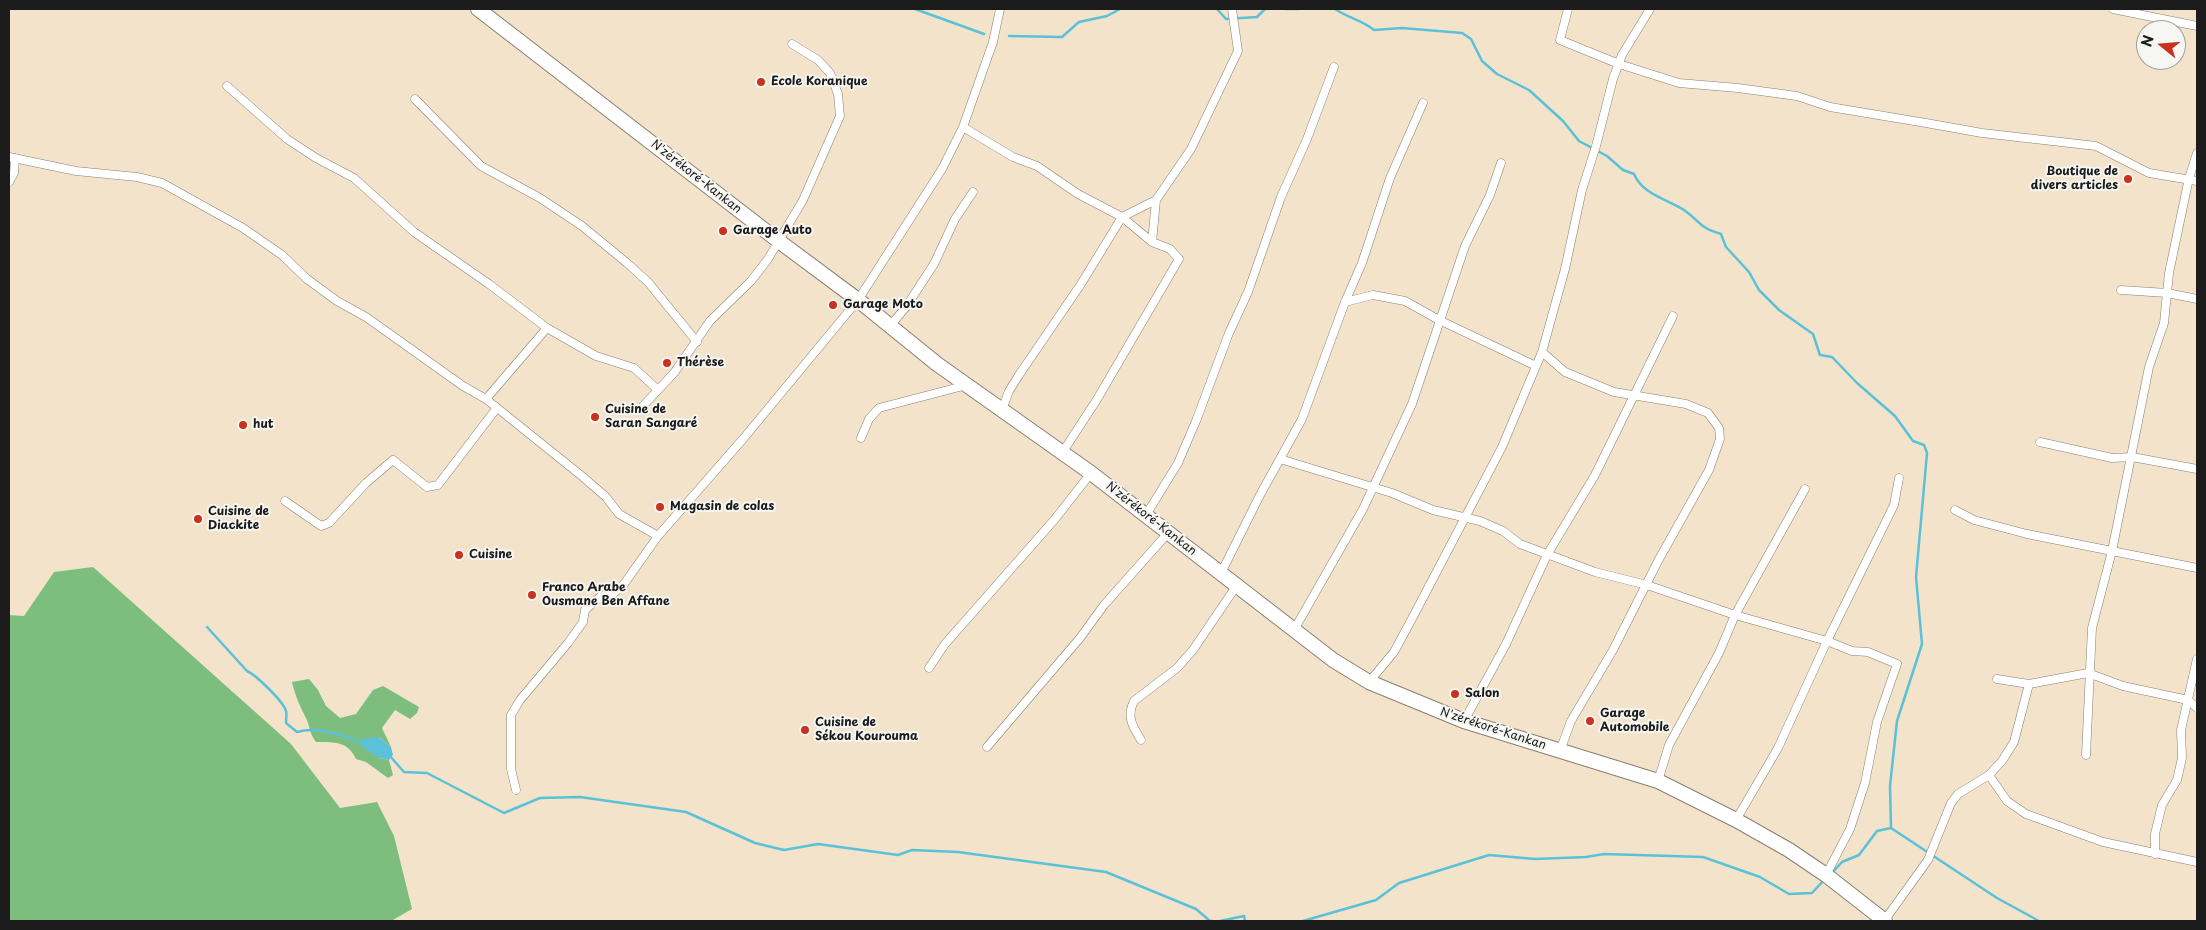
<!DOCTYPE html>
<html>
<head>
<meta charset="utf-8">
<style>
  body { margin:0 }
  #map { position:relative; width:2206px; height:930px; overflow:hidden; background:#f2e3ca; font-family:"Playpen Sans",sans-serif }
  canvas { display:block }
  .frame { position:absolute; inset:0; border:10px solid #1c1c1c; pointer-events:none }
  .north { position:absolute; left:2136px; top:20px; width:50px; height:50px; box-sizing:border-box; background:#f6f6f2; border:1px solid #9f9f9c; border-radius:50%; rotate:287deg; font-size:14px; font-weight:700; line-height:20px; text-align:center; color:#1c1c1c }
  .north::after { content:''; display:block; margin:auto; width:18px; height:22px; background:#c8321e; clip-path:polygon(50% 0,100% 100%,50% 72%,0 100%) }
</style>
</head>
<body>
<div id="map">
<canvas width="2206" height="930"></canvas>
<div class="frame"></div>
<div class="north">N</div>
</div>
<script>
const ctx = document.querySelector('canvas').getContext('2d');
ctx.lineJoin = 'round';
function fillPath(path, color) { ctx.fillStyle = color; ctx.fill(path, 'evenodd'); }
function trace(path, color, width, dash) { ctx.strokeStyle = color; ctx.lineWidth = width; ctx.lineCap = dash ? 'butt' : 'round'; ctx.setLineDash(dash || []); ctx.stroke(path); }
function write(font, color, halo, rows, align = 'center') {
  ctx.font = font + ' "Playpen Sans",sans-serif'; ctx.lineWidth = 4; ctx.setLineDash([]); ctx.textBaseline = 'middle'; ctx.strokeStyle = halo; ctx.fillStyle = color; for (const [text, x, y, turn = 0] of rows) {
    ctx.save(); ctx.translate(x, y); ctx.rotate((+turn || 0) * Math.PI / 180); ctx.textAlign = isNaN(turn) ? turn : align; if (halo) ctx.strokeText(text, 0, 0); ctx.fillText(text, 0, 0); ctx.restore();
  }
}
fillPath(new Path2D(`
  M93,567L291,744L340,808L377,802L394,836L412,909L391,921H9V615L24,616L54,572Z
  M309,679L318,690L326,706L340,718L356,714L373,690L383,686L419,707L417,713L410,719L395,710L382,728L391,747L379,737V758L389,760L393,775L388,778L366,762L356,759C348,741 334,742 316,742C309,733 310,725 305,716C299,704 295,695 292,682Z`), '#7dbe7f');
fillPath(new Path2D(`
  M379,737L391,747L393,755L389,760L379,758L361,746L362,739Z`), '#5bc1d8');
trace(new Path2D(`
  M915,9L984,34
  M1217,9L1226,19L1257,17L1265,9
  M1286,9H1298
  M1335,9C1348,18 1362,20 1374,30L1402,28L1462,33L1471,39L1482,61L1497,74L1529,90L1563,121L1579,141L1607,156L1623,170L1634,174C1643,195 1667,199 1684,210C1701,222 1698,227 1721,234L1726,247L1749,272L1759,290L1779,310L1813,334L1820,355L1832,357L1857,383L1895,416L1913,441L1924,445L1927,453L1916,577L1922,644L1897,721L1890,786L1891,828
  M1009,36L1062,37L1079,22L1107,16L1120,9
  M207,627L247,671C256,675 283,701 286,711C287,714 286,719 286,723L297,732C318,726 344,735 363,744
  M389,755L404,772L427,773L504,813L540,798L580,797L686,812L755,843L784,850L818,844L898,855L912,850L958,852L1106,872L1196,909L1210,921H1213
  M1832,873L1842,862L1859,855L1877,831L1891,828L1997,898L2039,921
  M1220,921L1244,916L1245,921
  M1303,921L1376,900L1399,883L1489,855L1535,859L1586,857L1604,854L1703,857L1760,877L1789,894L1812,893L1824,880`), '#5bc1d8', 2.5);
const street = new Path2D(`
  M1568,9L1560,40L1619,64L1679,83L1738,88L1797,96L1830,107L1926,123L1982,133L2096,146L2149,173L2197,181
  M2113,9L2197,26
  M227,86L287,139L316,158L354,178L414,232L489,284L547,328L596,356L634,368L658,390
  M415,99L481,166L540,198L582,226L627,263L648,282L697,342
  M963,127L1013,157L1037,166L1078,194L1122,217L1152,242L1170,249L1179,259L1096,401L1062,453
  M9,157L76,171L137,177L162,183L243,228L282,255L307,279L337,301L366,317L463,386L486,399L583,477L606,497L619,514L658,536L743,439L858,300L942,169L963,127L993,42L1000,9
  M9,182L14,173L15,158
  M1152,242L1156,200
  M2121,290L2167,293L2197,299
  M1345,302L1373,295L1405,301L1439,320L1536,366
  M889,327L906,307L934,264L955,219L973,192
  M1542,352L1565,372L1614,392L1686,404L1708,413L1719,428L1720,439L1709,470L1658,561L1613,650L1571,721L1560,751
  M486,399L547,328
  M641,408L674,373L710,321L751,281L768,259L803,200L840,116L838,94L830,73L818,60L792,44
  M1002,410L1009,391L1019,375L1081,284L1122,217L1156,200L1191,149L1238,51L1232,9
  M861,438L869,419L879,408L967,385
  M2040,442L2112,458L2132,457L2197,469
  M1280,459L1392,493L1433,510L1480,521L1503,531L1520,544L1595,572L1647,585L1735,615L1827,641L1852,651L1868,652L1897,664L1877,722L1865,783L1850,829L1826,875
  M285,501L321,526L329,523L366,483L393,460L427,487L438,485L496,409
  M1955,510L1974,520L2027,534L2197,568
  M1146,515L1178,463L1196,421L1229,333L1248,292L1281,197L1307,139L1334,67
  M1221,573L1260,495L1302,419L1345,302L1362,263L1390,178L1423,103
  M1294,630L1363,509L1412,404L1465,246L1490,195L1501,163
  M929,668L945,644L1055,519L1091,473
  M1997,679L2029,684L2088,673L2123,686L2188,700L2197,708
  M1369,682L1394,652L1415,613L1502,447L1542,352L1565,269L1582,190L1596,146L1613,79L1622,55L1650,9
  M1464,721L1506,644L1547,555L1595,475L1673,316
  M1141,740C1133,727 1126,717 1134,701L1177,668L1193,650L1237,585
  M987,747L1080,638L1104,605L1168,533
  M2086,755L2092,628L2112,551L2149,367L2164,323L2169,273L2189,178L2197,153
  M1989,775L2007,801L2026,814L2103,842L2197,862
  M1658,781L1669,745L1719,653L1735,615L1805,489
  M516,790L511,769V715L520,700L568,643L583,622L585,610L600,597L613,594L624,584L658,536
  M1736,820L1778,748L1827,641L1894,505L1899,478
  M2155,854V834L2162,805L2177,780L2182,758L2181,730L2197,659
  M1884,921L1928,860L1951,803L1958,794L1989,775L2002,761L2014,742L2029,684`);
const highway = new Path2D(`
  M478,9L780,242L858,300L937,364L1091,473L1333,660L1369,682L1464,721L1658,781L1736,820L1789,850L1826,875L1885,921`);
trace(street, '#878073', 9);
trace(highway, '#878073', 16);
trace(street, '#fff', 8);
trace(highway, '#fff', 14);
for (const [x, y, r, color] of [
  [761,82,5,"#c8321e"],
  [2128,179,5,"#c8321e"],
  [723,231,5,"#c8321e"],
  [833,305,5,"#c8321e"],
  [667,363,5,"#c8321e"],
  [595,417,5,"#c8321e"],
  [243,425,5,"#c8321e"],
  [660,507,5,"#c8321e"],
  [198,519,5,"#c8321e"],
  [459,555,5,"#c8321e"],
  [532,595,5,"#c8321e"],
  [1455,694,5,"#c8321e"],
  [1590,721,5,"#c8321e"],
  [805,730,5,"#c8321e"]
]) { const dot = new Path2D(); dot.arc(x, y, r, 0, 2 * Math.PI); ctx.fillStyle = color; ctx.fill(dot); trace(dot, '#f6f6f2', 2); }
write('bold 12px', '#1c1c1c', '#f6f6f2', [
  ["Ecole Koranique",771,82],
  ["Boutique de",2118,172,"right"],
  ["divers articles",2118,186,"right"],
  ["Garage Auto",733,231],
  ["Garage Moto",843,305],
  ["Thérèse",677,363],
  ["Cuisine de",605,410],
  ["Saran Sangaré",605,424],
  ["hut",253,425],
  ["Magasin de colas",670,507],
  ["Cuisine de",208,512],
  ["Diackite",208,526],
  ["Cuisine",469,555],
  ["Franco Arabe",542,588],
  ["Ousmane Ben Affane",542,602],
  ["Salon",1465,694],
  ["Garage",1600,714],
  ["Automobile",1600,728],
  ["Cuisine de",815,723],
  ["Sékou Kourouma",815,737]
], 'left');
write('12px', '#1c1c1c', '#f6f6f2', [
  ["N'zérékoré-Kankan",696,177,38],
  ["N'zérékoré-Kankan",1151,519,38],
  ["N'zérékoré-Kankan",1493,729,18]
]);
</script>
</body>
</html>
